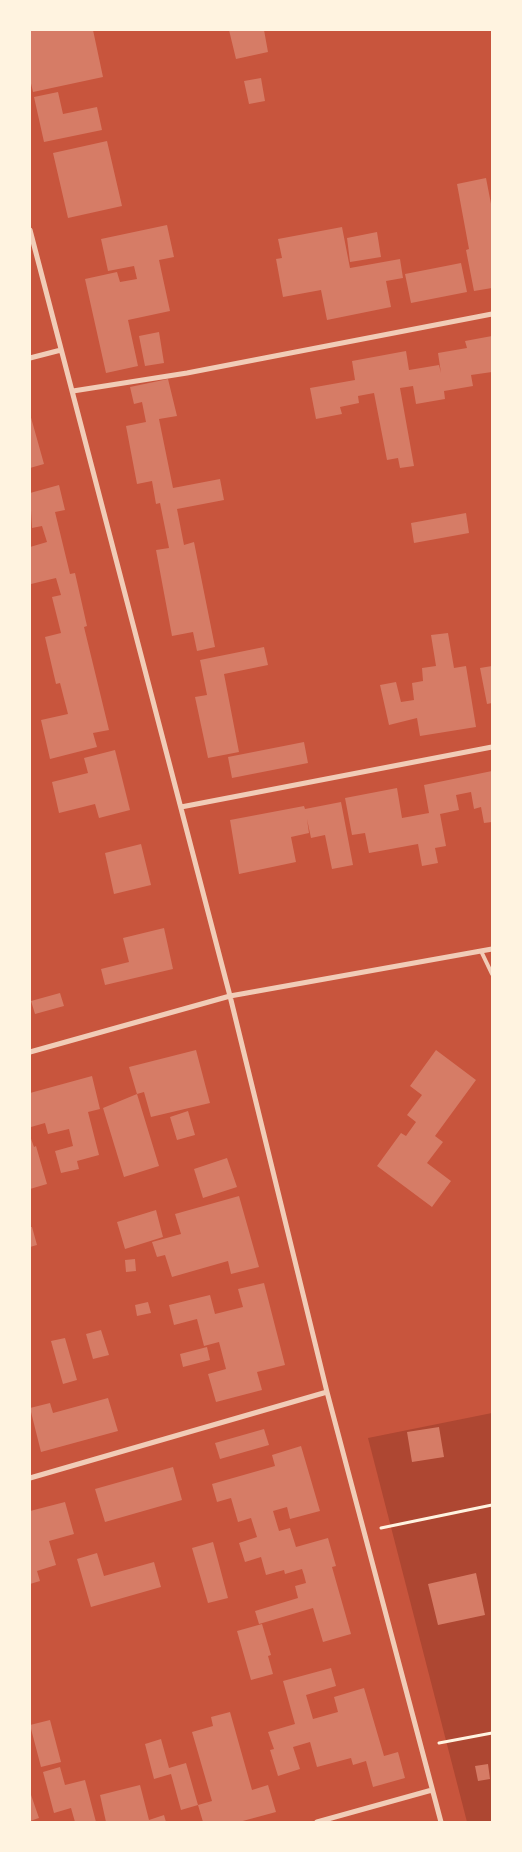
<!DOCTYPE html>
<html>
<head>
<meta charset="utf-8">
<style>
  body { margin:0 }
  #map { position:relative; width:522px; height:1852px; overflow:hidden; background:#c8553d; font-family:"DM Sans",sans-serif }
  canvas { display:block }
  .frame { position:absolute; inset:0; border:31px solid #fff3e0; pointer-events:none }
</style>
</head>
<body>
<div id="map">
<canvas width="522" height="1852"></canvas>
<div class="frame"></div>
</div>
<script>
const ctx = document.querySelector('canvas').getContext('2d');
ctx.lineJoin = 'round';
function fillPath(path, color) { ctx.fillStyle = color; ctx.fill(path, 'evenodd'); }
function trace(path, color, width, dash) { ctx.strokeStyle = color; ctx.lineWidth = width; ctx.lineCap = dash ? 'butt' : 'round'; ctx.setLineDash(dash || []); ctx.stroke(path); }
fillPath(new Path2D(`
  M492,1413V1822H467L368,1438Z`), '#ae4732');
fillPath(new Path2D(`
  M30,30H93L103,77L33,92L30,79Z
  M229,30H264L268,52L236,59Z
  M261,78L265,101L249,104L244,81Z
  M58,92L63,114L97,107L102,130L44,142L34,97Z
  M107,141L122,206L68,218L53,153Z
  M486,178L492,209V288L474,291L466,250L469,249L457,184Z
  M167,225L174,257L159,260L170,311L128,320L138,366L106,373L85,279L117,272L120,282L137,279L134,266L108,271L101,239Z
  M342,227L350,268L400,259L403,278L386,281L391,307L327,320L321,290L283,297L276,259L282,258L278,239Z
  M377,232L381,257L350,262L347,238Z
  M461,263L467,292L411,303L405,274Z
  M159,332L164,363L145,366L139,336Z
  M492,336V372L471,375L473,386L444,391L445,399L416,404L413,386L400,388L414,466L400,468L398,458L387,460L374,393L358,396L359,403L340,407L342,414L316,419L310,388L355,380L352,361L406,351L409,370L439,365L441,373L438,353L467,348L465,341Z
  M168,379L177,416L159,419L173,488L220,479L224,500L177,509L184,545L194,542L215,647L197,651L193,632L172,636L156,550L169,548L160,503L156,504L152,481L137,484L126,426L146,422L142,402L134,404L130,387Z
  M30,414L44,464L30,468Z
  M59,485L65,510L55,512L70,574L75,573L87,626L84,627L109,730L93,733L97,747L50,759L41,720L68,714L60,683L56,684L45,637L61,633L52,597L61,595L56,578L31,584L30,547L47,542L42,526L32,528L30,493Z
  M466,513L469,533L414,543L411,523Z
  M448,633L454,668L466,666L476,727L420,736L417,718L389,725L380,685L396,682L401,702L414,700L412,683L423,681L422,668L436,666L431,635Z
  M264,647L268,665L224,674L239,752L208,758L195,697L207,695L200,660Z
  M492,666V703L487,704L480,668Z
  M304,742L308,763L232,778L228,757Z
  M115,750L130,810L99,818L95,804L59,813L52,782L88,773L84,758Z
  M492,771V822L484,823L481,807L474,809L471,792L456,795L459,810L440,814L446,846L435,848L438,863L422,866L418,844L369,853L365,833L352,835L345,798L397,788L402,818L429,813L424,785Z
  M341,802L353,865L332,869L325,835L311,838L307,819L309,833L291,837L296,862L239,874L230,820L304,806L305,809Z
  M141,844L151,885L114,894L105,853Z
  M164,928L173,969L105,985L101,969L129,962L123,938Z
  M60,993L64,1006L35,1014L31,1001Z
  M196,1050L210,1103L151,1117L144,1092L137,1094L129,1067Z
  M436,1050L476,1080L435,1136L443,1142L427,1163L451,1181L432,1207L377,1166L401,1133L406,1136L416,1122L407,1115L422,1095L410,1086Z
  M92,1076L100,1109L88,1112L99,1155L77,1161L79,1169L61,1173L55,1151L73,1146L69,1129L48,1134L45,1123L31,1127L30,1093Z
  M137,1094L159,1166L124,1177L103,1108Z
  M188,1111L195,1135L177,1140L170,1117Z
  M30,1136L34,1147L36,1146L47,1184L30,1189Z
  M227,1158L237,1187L203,1198L194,1169Z
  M239,1196L259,1267L231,1274L228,1261L172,1277L165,1255L157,1257L152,1242L181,1234L175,1214Z
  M156,1210L163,1237L125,1249L117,1222Z
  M30,1227H32L37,1245L30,1247Z
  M135,1259L136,1271L126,1272L125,1260Z
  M264,1283L285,1365L257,1372L262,1390L216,1402L208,1374L226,1369L219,1342L204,1346L197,1319L174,1325L169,1305L210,1295L215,1314L243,1307L238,1289Z
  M148,1302L151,1313L137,1316L135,1305Z
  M101,1330L109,1355L93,1359L86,1334Z
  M65,1338L77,1380L63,1384L51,1341Z
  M207,1347L210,1360L183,1367L180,1354Z
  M108,1398L118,1431L41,1452L30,1408L50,1403L53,1413Z
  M439,1427L444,1457L412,1462L407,1432Z
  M264,1429L269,1445L220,1459L215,1443Z
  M301,1446L320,1511L290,1519L287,1507L273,1511L279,1531L290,1528L296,1547L328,1538L336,1566L332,1567L351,1634L323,1642L313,1608L259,1624L255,1611L298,1598L295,1586L306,1583L304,1575L302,1569L285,1574L284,1570L266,1575L261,1557L245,1562L239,1543L257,1537L251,1518L238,1522L231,1498L217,1502L212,1484L275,1466L272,1455Z
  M173,1467L182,1500L105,1522L95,1489Z
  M65,1502L74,1534L49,1541L56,1565L37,1571L40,1581L30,1584V1511Z
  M213,1542L228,1598L208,1603L192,1548Z
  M97,1553L104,1576L154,1562L161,1587L91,1607L77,1559Z
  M476,1573L485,1615L438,1625L428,1584Z
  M262,1624L271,1655L268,1656L273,1674L251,1680L237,1631Z
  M331,1668L336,1686L306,1695L313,1719L338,1712L334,1697L364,1688L384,1756L398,1752L405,1778L373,1787L366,1761L353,1765L351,1758L317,1767L310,1742L293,1747L300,1769L278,1776L270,1750L274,1749L268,1732L295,1724L283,1681Z
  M230,1712L252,1790L268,1785L276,1812L239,1822H203L198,1805L212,1801L192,1732L213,1726L211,1717Z
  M50,1720L61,1762L41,1767L30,1725Z
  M161,1739L169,1768L186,1763L198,1805L181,1810L171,1774L154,1779L145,1744Z
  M488,1764L490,1779L478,1781L475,1766Z
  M60,1767L65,1785L85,1780L96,1822H75L71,1808L54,1813L43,1772Z
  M140,1785L149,1820L164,1815L166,1822H106L100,1795Z
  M30,1792L39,1818L30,1821Z`), '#d67c66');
trace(new Path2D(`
  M381,1528L492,1505
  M439,1743L492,1733`), '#fff3e0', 3);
trace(new Path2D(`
  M481,951L492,974`), '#f1ccb7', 4);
trace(new Path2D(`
  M30,230L230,996L327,1392L441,1822
  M30,358L61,350
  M73,391L187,373L492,314
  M181,807L492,747
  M30,1052L230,996L492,949
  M30,1478L327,1392
  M317,1822L432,1790`), '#f1ccb7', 5);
</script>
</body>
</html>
